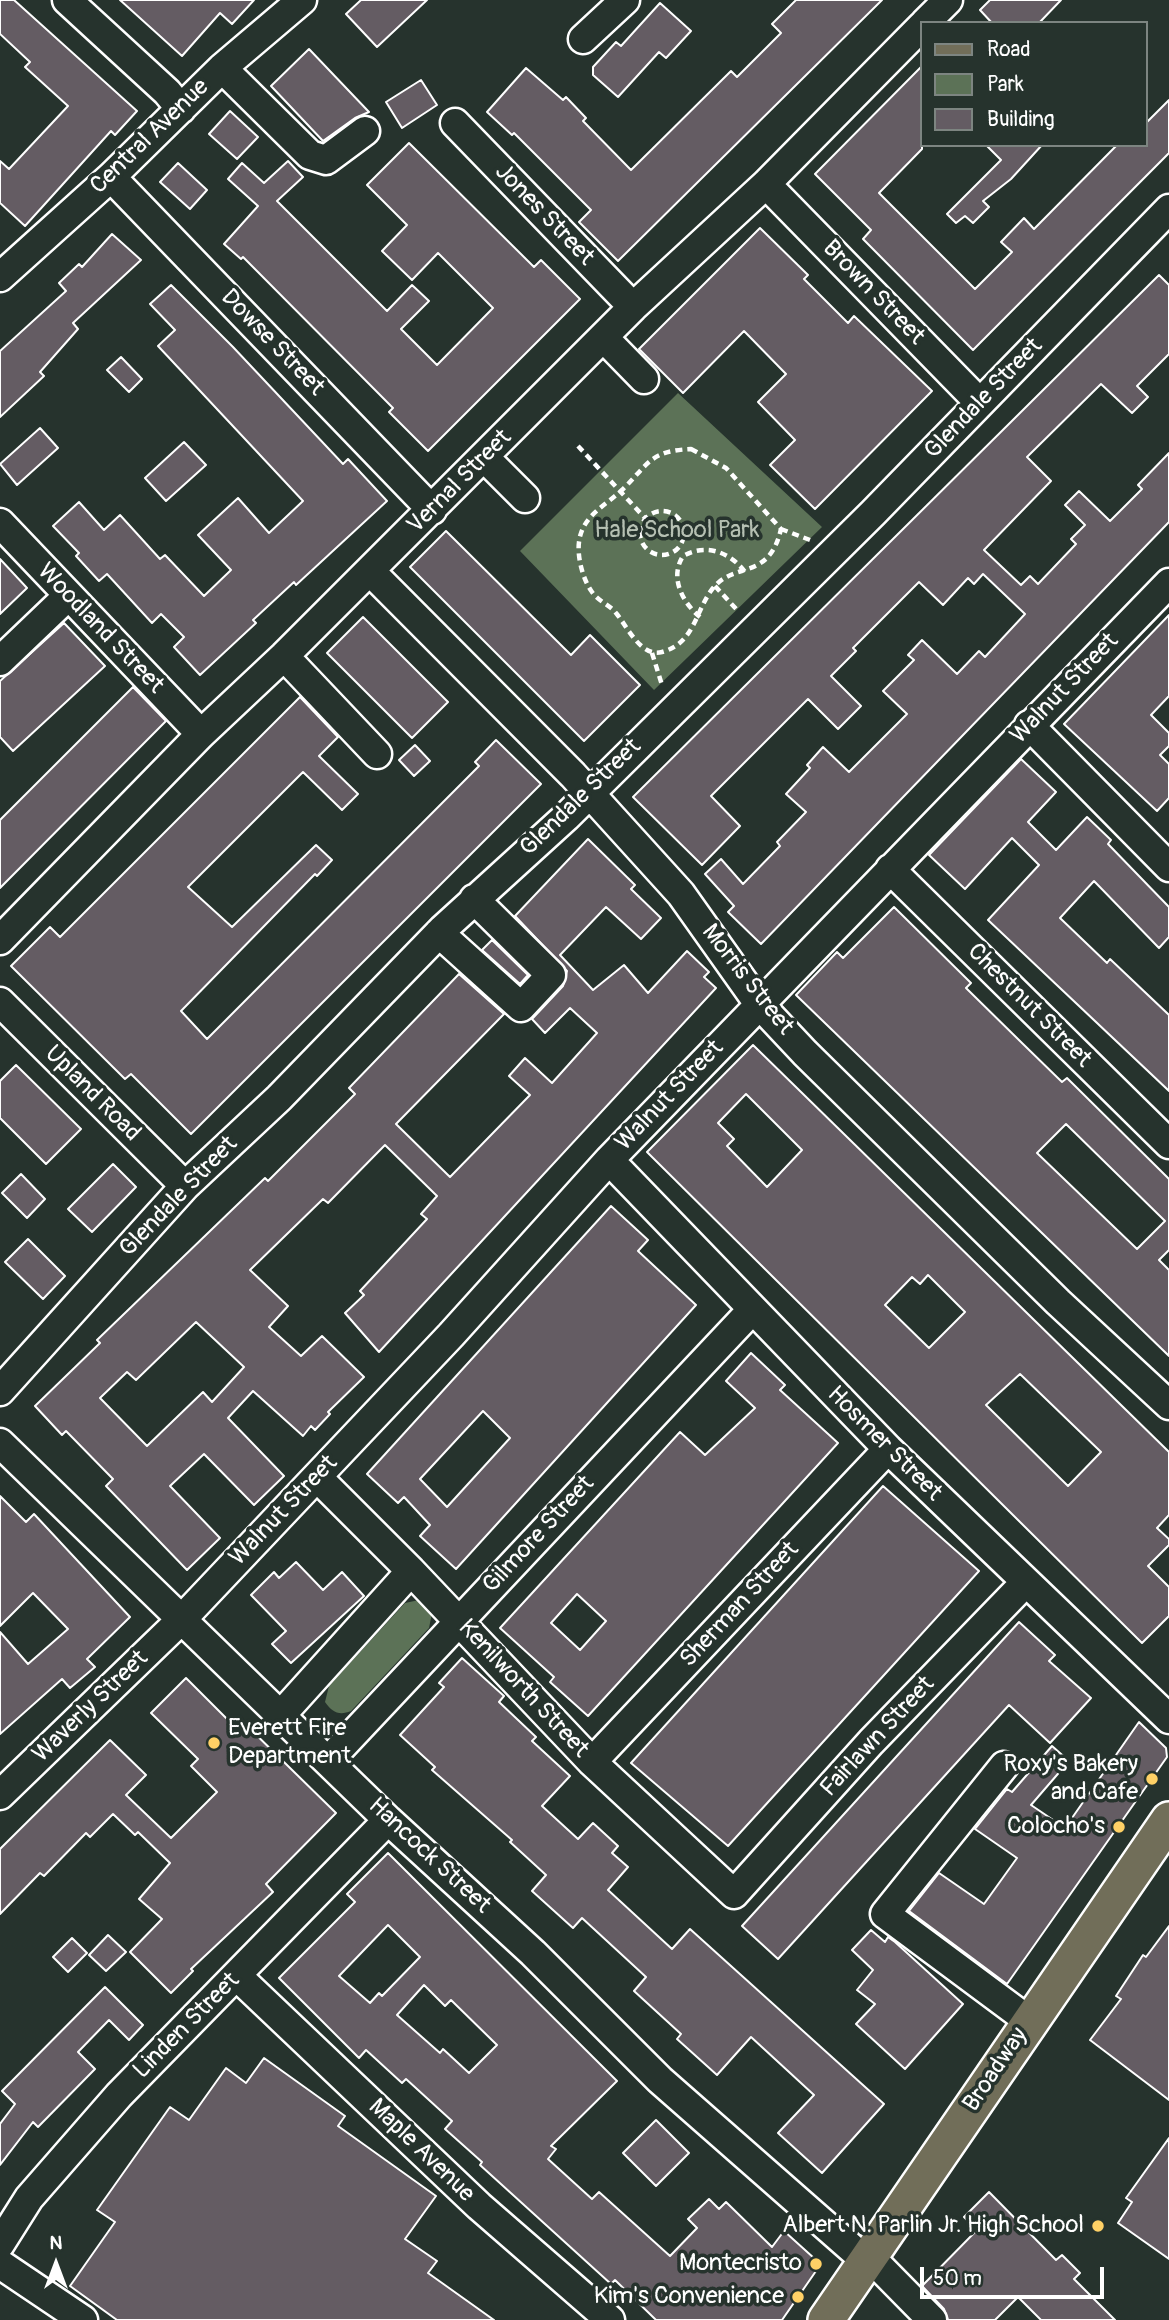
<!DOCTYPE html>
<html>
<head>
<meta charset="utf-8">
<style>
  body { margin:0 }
  #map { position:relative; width:1169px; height:2320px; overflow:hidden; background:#26332d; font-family:Pangolin,sans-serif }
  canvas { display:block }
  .legend { position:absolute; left:920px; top:21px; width:228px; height:126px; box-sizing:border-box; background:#26332d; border:2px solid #7d8581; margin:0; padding:9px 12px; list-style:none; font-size:21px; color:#fff }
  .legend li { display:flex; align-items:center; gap:14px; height:35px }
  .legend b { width:35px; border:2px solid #7d8581 }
  .north { position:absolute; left:21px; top:2229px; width:70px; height:70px; -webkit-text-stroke:5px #26332d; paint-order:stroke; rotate:0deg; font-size:19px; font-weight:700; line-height:28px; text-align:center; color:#fff }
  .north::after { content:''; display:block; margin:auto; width:24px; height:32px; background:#fff; clip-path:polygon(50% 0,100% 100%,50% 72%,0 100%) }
  .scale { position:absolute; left:920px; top:2267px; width:184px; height:32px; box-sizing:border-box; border:4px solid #fff; border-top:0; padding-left:9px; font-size:21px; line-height:24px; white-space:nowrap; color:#fff; -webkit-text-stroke:5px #26332d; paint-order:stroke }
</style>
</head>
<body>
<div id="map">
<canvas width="1169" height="2320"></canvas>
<ul class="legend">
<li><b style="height:9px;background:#716e59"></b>Road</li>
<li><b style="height:19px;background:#5c7257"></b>Park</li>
<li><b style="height:19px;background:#645c63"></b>Building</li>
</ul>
<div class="north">N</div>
<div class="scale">50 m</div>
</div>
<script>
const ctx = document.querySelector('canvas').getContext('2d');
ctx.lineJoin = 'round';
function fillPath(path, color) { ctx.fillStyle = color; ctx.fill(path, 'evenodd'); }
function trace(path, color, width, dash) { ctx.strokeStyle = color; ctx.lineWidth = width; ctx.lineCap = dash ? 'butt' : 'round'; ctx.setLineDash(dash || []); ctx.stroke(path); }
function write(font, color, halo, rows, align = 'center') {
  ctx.font = font + ' Pangolin,sans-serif'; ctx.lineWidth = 7; ctx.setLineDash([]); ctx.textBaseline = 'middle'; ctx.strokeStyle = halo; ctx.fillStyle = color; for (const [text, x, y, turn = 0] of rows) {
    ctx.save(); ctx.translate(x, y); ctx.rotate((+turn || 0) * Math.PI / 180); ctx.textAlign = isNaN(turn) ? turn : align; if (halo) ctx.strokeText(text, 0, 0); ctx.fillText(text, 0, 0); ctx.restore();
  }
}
fillPath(new Path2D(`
  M678,393L822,527L654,690L520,551Z
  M419,1600L432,1613L429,1628L351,1711C339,1716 332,1712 325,1702L329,1686L405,1603Z`), '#5c7257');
const building = new Path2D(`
  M0,0H14L137,111L115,135L111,131L25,226L0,203V161L9,169L68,106L25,67L30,62L0,34Z
  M120,0H254L232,24L220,13L182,56Z
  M361,0H427L377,47L346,14Z
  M796,0H882L618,261L579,222L591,210L514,133L512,135L487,112L526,68L563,100L566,97L586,118L583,121L631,170L731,71L737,77L781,33L772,24Z
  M990,0H1061L1039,23H992L980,10Z
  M660,3L691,31L666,58L659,52L618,97L593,75V67L616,42L621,46Z
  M309,49L369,112L355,118L323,141L271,86Z
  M922,66V149L879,193L975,289L1012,252L1001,242L1024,218L1034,229L1117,145H1146V123L1169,100V153L973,350L863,239L871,230L815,174Z
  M421,80L437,105L402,128L386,102Z
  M230,111L258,137L237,159L209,134Z
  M409,143L534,267L541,260L580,299L428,451L389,412L393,408L243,257L241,259L224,244L258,206L228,179L242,163L264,183L288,161L303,177L277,201L387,311L412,285L429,301L401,329L437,365L493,308L438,253L412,280L382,251L407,225L367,185Z
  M986,145H1042L1011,179L983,201L989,207L973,223L965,216L956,223L947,214L1001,160Z
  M178,163L207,190L190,209L160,182Z
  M760,228L808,275L804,279L848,323L854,316L932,391L815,509L770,465L795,440L758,402L786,374L744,331L683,393L639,349Z
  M112,234L141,260L73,323L78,329L40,372L44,376L0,417V351L66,291L59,283L79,264L82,267Z
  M1159,275L1169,285V354L1137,386L1148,397L1132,413L1101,384L1027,457L1051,481L984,550L1021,585L1030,576L1038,584L1076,544L1071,539L1085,525L1065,505L1079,491L1110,521L1142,489L1138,485L1169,453V522L761,944L728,912L734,906L705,874L721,859L743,884L780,846L777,842L806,812L786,794L810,768L807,765L823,747L849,772L907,714L883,691L914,660L908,655L922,640L957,674L979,651L985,657L1025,614L983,574L974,584L968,578L943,605L919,582L853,648L856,651L831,676L861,706L838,729L808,699L711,796L740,826L702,865L633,797Z
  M171,285L233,347L343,464L348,459L387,501L296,585L294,582L253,620L256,623L200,675L174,647L184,637L161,614L152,623L107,574L99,581L76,556L79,553L53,526L79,502L104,530L120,515L160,559L165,555L204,596L231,570L198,535L238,498L269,533L303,501L158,346L175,330L150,304Z
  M121,357L142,379L129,392L107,370Z
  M40,428L58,448L17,485L0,464Z
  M184,442L206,465L166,501L145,478Z
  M446,531L571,655L590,635L640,685L584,741L410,567Z
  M0,559L27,588L0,614Z
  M1169,615V696L1151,715L1169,733V746L1160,755L1169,764V798L1157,811L1064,724Z
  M363,617L448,702L412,738L327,653Z
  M64,623L105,666L13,751L0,737V681Z
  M133,687L166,721L0,888V820Z
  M300,697L338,737L319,756L358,794L342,810L303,772L188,887L232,927L316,845L332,860L317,876L315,874L181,1011L207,1039L479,766L475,762L496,740L541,784L191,1134L131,1074L125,1079L11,966L50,927L60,937Z
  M415,745L430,761L414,776L399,760Z
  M1021,759L1056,792L1028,822L1056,850L1087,817L1111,840L1108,844L1169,907V937L1159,948L1094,881L1060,918L1107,963L1110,959L1169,1015V1091L988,920L1039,865L1012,838L965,889L929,855Z
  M588,839L635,885L631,889L661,918L641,939L606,907L560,955L593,990L624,965L648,993L687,951L709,972L704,977L716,988L379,1352L345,1313L364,1295L360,1291L427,1219L421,1214L437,1196L385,1145L328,1203L323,1199L250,1270L288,1306L269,1327L301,1356L322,1336L364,1377L328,1412L330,1414L315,1430L311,1426L303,1436L253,1391L228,1418L284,1476L254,1505L204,1454L170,1486L220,1538L187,1570L106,1486L113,1479L66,1431L62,1435L35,1406L100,1343L97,1340L265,1178L268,1181L355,1094L349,1088L459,974L504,1014L396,1124L450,1177L530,1095L509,1076L525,1058L552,1083L597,1033L570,1008L545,1033L532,1019L563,986L567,971L515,916ZM196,1322L244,1367L212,1402L203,1392L147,1446L100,1398L127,1372L136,1380Z
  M894,907L971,983L966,988L1022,1043L1062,1082L1067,1078L1169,1179V1250L1159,1260L1169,1270V1356L796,995L837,952L843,958ZM1066,1124L1165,1221L1137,1249L1037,1153Z
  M492,940L528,975L520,984L482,950Z
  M753,1045L1169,1452V1515L1157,1528L1169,1539V1545L1148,1566L1169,1587V1616L1142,1643L647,1152ZM746,1094L802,1150L767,1187L727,1146L734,1139L718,1123ZM928,1275L965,1312L929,1348L885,1305L912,1277L920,1284ZM1020,1374L1101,1452L1068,1486L986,1405Z
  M16,1065L81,1129L46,1164L0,1118V1081Z
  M113,1164L136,1187L92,1232L68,1209Z
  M21,1174L45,1199L27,1218L2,1193Z
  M611,1206L648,1240L638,1251L696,1305L456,1569L420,1536L430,1525L404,1497L398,1503L367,1474ZM483,1411L510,1438L447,1507L420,1479Z
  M28,1239L65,1276L43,1299L5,1262Z
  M751,1353L785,1385L780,1390L838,1443L588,1716L550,1682L554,1677L500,1628L680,1432L705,1455L755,1408L726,1381ZM577,1594L606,1621L580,1650L551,1623Z
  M883,1486L979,1571L728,1846L631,1763Z
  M0,1496L26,1522L34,1514L130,1617L87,1659L95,1667L70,1688L62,1679L0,1734V1632L28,1664L68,1629L33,1593L0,1626Z
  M296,1562L323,1590L342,1572L364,1596L291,1663L272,1644L286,1631L251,1595L274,1572L279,1578Z
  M1019,1622L1055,1655L1049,1661L1091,1698L1050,1743L1009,1705L778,1959L742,1926Z
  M462,1658L504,1696L499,1702L536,1737L532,1741L570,1776L542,1806L578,1839L593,1823L618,1846L612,1853L628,1867L608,1890L672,1949L690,1929L884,2104L822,2173L778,2133L814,2095L751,2037L717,2075L677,2039L681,2034L634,1991L646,1977L582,1918L573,1928L532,1891L546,1875L510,1842L512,1840L432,1770L435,1767L400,1735L444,1687L439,1683Z
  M186,1678L232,1724L239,1718L336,1813L266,1884L273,1892L191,1969L193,1971L171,1993L130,1952L162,1919L139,1899L170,1863L138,1832L135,1835L113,1814L90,1837L86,1833L44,1876L40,1873L0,1914V1849L110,1740L146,1775L126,1795L171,1838L217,1792L191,1766L198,1759L151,1713Z
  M1139,1722L1166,1748L1167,1757L1007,1984L909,1911L939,1873L984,1904L1017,1858L975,1829L1007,1789L1012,1792L1052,1746L1069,1761L1031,1805L1065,1828Z
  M388,1853L617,2081L551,2146L556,2149L548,2159L592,2199L599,2192L670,2256L697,2228L688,2219L709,2199L719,2209L726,2202L772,2247L784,2231L815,2259L816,2271L782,2320H656L615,2280L611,2284L480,2165L482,2162L445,2129L452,2121L406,2079L402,2083L366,2050L359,2058L279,1978L355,1902L347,1894ZM388,1925L420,1957L382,1996L379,1993L370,2003L339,1976ZM424,1985L445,2006L451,2000L497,2045L469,2073L443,2049L440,2053L397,2015Z
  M1169,1926V2100L1090,2040L1121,1999L1116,1996L1143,1955L1146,1957Z
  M871,1930L885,1942L888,1937L895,1942L963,2004L905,2069L856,2024L875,2004L857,1990L873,1970L852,1950Z
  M108,1935L126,1952L106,1971L89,1955Z
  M72,1938L87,1953L68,1972L53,1957Z
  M105,1987L143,2025L129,2040L109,2020L78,2052L95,2069L38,2127L33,2122L0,2165V2124L15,2104L2,2091Z
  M264,2058L345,2116L338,2126L436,2196L405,2239L437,2261L428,2273L494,2320H117L70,2286L115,2222L97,2210L170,2107L189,2120L226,2068L246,2083Z
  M656,2120L689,2153L656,2186L623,2153Z
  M1169,2138V2259L1118,2223L1132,2202L1126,2198Z
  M989,2192L1056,2260L1062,2255L1080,2273L1074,2279L1115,2320H1041L1018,2297L995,2320H948L944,2309L922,2286L977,2230L964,2217Z`);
fillPath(building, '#645c63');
trace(building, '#fff', 2);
const minor = new Path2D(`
  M67,0L167,92L181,109
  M925,23L948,0
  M583,39L625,0
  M222,68L310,155L326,160L365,131
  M455,123L633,307
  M111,177L432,510
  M766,184L980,403
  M0,277L111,177L222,68L302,0
  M603,337L644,379
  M484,457L525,498
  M0,523L201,734
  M370,571L573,775L681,894L759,1004L805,1053L1058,1302L1169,1405
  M284,656L377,754
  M0,661L68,596
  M1029,725L1169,867
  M890,869L1169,1144
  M439,933L521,1007L551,975L474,899
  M0,940L201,734L284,656L633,307L766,184L922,26
  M0,1002L185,1186
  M609,1160L888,1449L1169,1719
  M0,1391L185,1186L279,1098L443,929L566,817L873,513L1169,209
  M0,1443L388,1820L533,1953L660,2080L866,2261
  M317,1477L411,1571L592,1762L734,1894L871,1742L1025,1583
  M281,1715L411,1571
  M328,1761L752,1310
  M592,1762L888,1449
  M1004,1766L885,1914L1029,2021
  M0,1795L182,1619L451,1335L609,1160L1169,583
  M237,1976L479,2206L610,2320
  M0,2244L29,2198L119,2095L388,1820
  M869,2256L932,2320
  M0,2264L83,2320`);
const major = new Path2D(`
  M826,2320L1169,1820`);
trace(minor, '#fff', 33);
trace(major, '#fff', 40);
trace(new Path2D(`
  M578,446L645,518
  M691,449L726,468L781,529C769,581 735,561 713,588C695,611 695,643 662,652C641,658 627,626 616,613C610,605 598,601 592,592C583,580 577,557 579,542C582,516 605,506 622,490C649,464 649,451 691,449Z
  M640 533a22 22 0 1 1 44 0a22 22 0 1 1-44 0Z
  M781,529L810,540
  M715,586L738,611
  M700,617C683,603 669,578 683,556C706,543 730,552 745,572
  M652,653L662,685`), '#fff', 4.5, [7, 5]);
trace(minor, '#26332d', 28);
trace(major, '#716e59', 35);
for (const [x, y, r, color] of [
  [214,1743,7,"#ffd166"],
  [1152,1779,7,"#ffd166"],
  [1119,1827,7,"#ffd166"],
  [1098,2226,7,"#ffd166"],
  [816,2264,7,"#ffd166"],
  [798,2297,7,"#ffd166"]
]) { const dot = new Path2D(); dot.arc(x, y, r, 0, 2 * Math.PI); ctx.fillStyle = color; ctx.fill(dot); trace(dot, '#26332d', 2.5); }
write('24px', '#fff', '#26332d', [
  ["Central Avenue",150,137,-44],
  ["Jones Street",544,215,46],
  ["Brown Street",873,293,46],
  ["Dowse Street",272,343,46],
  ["Glendale Street",984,399,-46],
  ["Vernal Street",460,482,-45],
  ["Woodland Street",100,629,46],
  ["Walnut Street",1065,689,-46],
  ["Glendale Street",581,798,-44],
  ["Morris Street",747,980,52],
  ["Chestnut Street",1029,1006,45],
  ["Upland Road",92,1094,45],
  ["Walnut Street",670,1096,-46],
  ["Glendale Street",179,1197,-46],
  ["Hosmer Street",884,1444,45],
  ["Walnut Street",284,1511,-46],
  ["Gilmore Street",539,1535,-47],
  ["Sherman Street",740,1605,-47],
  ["Kenilworth Street",523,1689,47],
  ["Waverly Street",91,1707,-44],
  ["Fairlawn Street",878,1737,-47],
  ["Hancock Street",429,1856,43],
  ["Linden Street",187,2026,-45],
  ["Broadway",996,2070,-56],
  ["Maple Avenue",421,2151,44]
]);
write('24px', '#b6c0b3', '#26332d', [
  ["Hale School Park",677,531]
]);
write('24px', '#fff', '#26332d', [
  ["Everett Fire",228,1729,"left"],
  ["Department",228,1757,"left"],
  ["Roxy's Bakery",1138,1765],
  ["and Cafe",1138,1793],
  ["Colocho's",1105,1827],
  ["Albert N. Parlin Jr. High School",1084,2226],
  ["Montecristo",802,2264],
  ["Kim's Convenience",784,2297]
], 'right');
</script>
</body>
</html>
